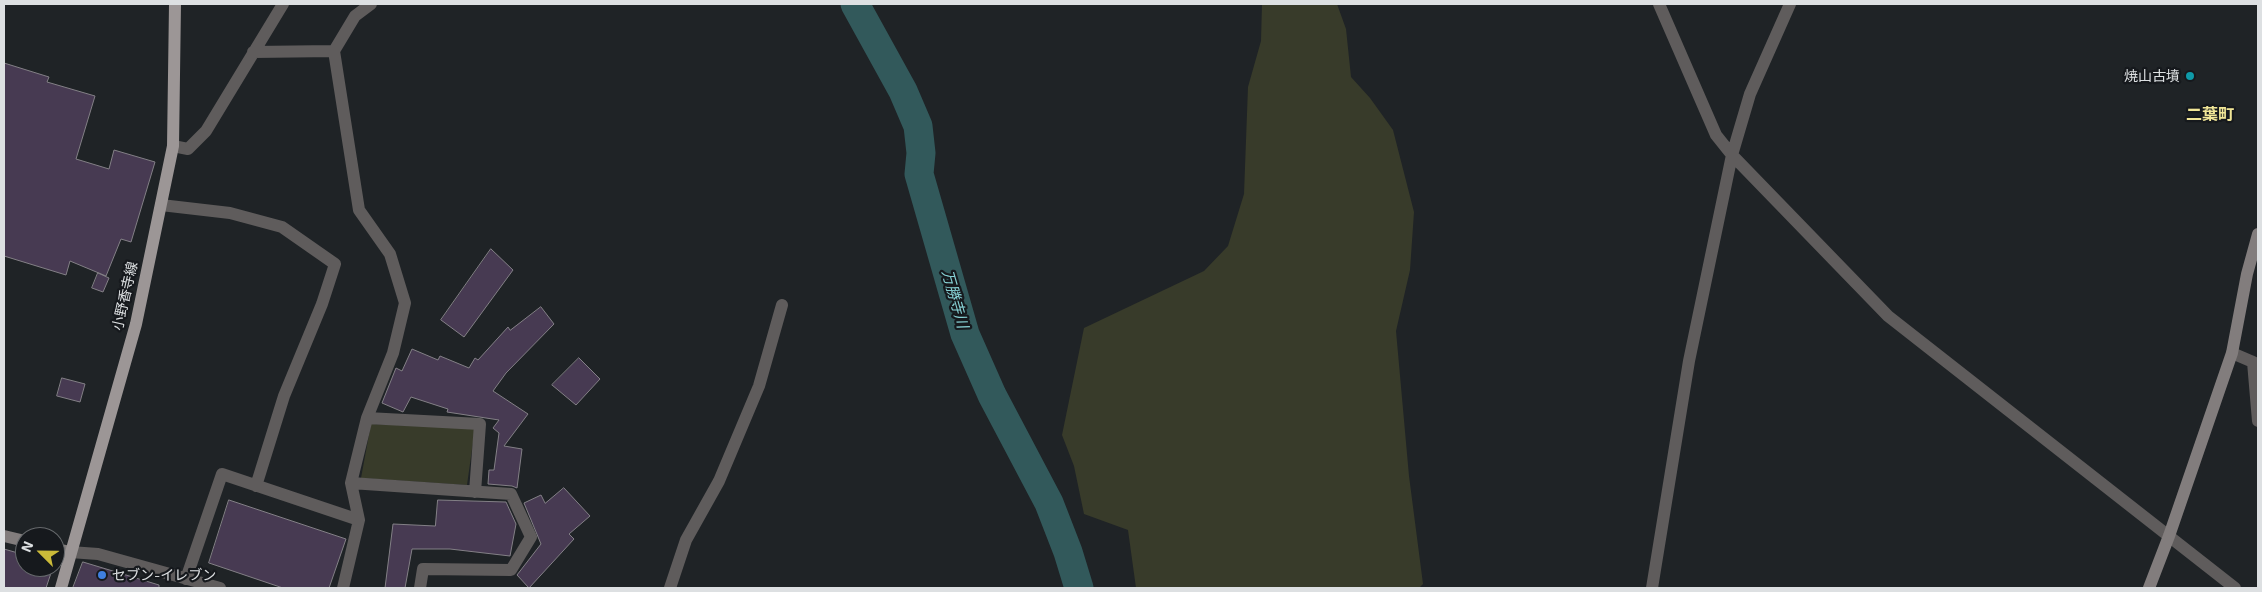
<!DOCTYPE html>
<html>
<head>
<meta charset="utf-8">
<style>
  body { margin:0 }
  #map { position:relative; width:2262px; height:592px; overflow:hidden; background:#1f2326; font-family:"Exo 2",sans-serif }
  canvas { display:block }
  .frame { position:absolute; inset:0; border:5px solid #dde0e2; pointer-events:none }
  .north { position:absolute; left:15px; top:527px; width:50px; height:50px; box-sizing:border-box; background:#16191d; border:1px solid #66696c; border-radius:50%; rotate:293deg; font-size:14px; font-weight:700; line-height:20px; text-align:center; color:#dde0e2 }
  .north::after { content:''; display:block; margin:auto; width:18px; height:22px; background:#cbba39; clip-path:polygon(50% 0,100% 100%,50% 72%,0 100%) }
</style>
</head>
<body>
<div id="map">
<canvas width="2262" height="592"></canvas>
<div class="frame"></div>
<div class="north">N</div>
</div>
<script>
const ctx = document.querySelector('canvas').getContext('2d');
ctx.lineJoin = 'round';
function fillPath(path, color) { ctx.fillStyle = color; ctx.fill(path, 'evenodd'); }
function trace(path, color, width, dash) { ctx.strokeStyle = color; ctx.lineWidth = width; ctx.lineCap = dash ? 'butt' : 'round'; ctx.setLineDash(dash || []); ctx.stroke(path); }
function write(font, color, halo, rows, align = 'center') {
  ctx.font = font + ' "Exo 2","Noto Sans JP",sans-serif'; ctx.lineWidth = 4.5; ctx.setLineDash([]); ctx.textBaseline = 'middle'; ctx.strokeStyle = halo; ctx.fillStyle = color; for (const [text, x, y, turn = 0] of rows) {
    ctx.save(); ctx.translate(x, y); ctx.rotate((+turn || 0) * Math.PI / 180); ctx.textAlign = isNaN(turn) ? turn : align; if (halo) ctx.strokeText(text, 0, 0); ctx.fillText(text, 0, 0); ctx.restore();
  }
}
fillPath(new Path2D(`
  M1262,4H1337L1346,29L1351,77L1370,98L1393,130L1414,212L1410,270L1396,331L1409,476L1423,584L1419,588H1136L1128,530L1084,514L1074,466L1062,435L1084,328L1204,271L1228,246L1244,194L1248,87L1261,41Z
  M371,424L475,428L467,485L361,478Z`), '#383b2a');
trace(new Path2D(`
  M855,4L903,91L918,126L921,153L919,174L965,334L992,395L1049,503L1068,552L1079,588`), '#32595b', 29);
const building = new Path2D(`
  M4,63L49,77L47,82L95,96L76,159L109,169L114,150L155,162L131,242L121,239L106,276L70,261L66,275L4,256Z
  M491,249L513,270L464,337L441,320Z
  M98,273L109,278L103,292L92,288Z
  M541,307L554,324L506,373L493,391L528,414L504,446L522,449L517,488L512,486L488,484L489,470H494L499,433L493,428L499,420L447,412L448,409L411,397L403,412L382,403L396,368L402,371L412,349L438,360L440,356L469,368L475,358L478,360L508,327L510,330Z
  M579,358L600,379L576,405L552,385Z
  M62,378L85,384L80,402L57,396Z
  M564,488L590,516L569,534L574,539L529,588L517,575L541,544L524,503L541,495L545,503Z
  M229,500L346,539L329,588H283L209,563Z
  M438,500L506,502L516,524L510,556L450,549H412L405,588H385L393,524L435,526Z
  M4,549L25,555V567H53L46,588H4Z
  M83,562L159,585V588H73Z`);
fillPath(building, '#473a52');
trace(building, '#838086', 1);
trace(new Path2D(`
  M1659,4L1716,135L1732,155L1888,316L2235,588
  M334,51L355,16L371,4
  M253,52L334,51L359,210L390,254L405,303L393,353L367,418
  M173,146L188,149L206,131L283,4
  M161,205L230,213L282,227L335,264L322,304L284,396L256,486
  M2232,353L2253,362L2258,421
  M351,483L359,520
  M70,552L98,554L220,588
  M186,579L222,474L359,520L343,588
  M420,588L423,569L511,570L531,537L511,494L351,483L367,418L480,424L475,492
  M670,588L686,540L719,481L759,386L782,305
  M1652,588L1689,361L1732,155L1750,94L1790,4`), '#5f5c5c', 12);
trace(new Path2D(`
  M4,536L25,541
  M55,549L70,552
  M2149,588L2169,536L2232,353L2247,274L2258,234`), '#827d7d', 12);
trace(new Path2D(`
  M61,588L136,324L173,146L175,4`), '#9c9696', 12);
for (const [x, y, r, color] of [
  [2190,76,5,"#0f9aa8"],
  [102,575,5,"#3f7fe0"]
]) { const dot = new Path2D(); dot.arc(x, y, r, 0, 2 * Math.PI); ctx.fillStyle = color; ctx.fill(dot); trace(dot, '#16191d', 2); }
write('14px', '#dde0e2', '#16191d', [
  ["焼山古墳",2180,76],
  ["セブン-イレブン",112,575,"left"]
], 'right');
write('14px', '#dde0e2', '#16191d', [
  ["小野香寺線",125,296,-77]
]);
write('italic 15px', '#87d2d5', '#16191d', [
  ["万勝寺川",955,299,74]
]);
write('bold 16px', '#f1e697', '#16191d', [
  ["二葉町",2210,115]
]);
</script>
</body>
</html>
